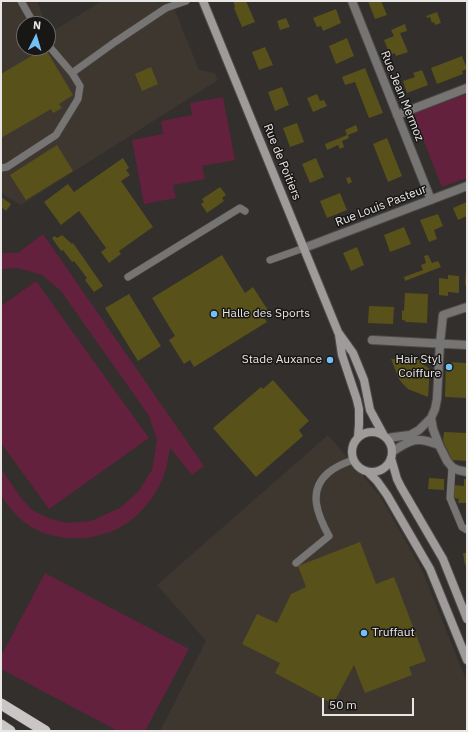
<!DOCTYPE html>
<html>
<head>
<meta charset="utf-8">
<style>
  body { margin:0 }
  #map { position:relative; width:468px; height:732px; overflow:hidden; background:#322f2d; font-family:"IBM Plex Sans",sans-serif }
  canvas { display:block }
  .frame { position:absolute; inset:0; border:2px solid #e9e7e6; pointer-events:none }
  .north { position:absolute; left:16px; top:16px; width:40px; height:40px; box-sizing:border-box; background:#191716; border:1px solid #6c6a69; border-radius:50%; rotate:5deg; font-size:11px; font-weight:700; line-height:16px; text-align:center; color:#e9e7e6 }
  .north::after { content:''; display:block; margin:auto; width:14px; height:18px; background:#74c0f6; clip-path:polygon(50% 0,100% 100%,50% 72%,0 100%) }
  .scale { position:absolute; left:322px; top:698px; width:92px; height:18px; box-sizing:border-box; border:2px solid #e9e7e6; border-top:0; padding-left:5px; font-size:12px; line-height:14px; white-space:nowrap; color:#e9e7e6; -webkit-text-stroke:3px #191716; paint-order:stroke }
</style>
</head>
<body>
<div id="map">
<canvas width="468" height="732"></canvas>
<div class="frame"></div>
<div class="north">N</div>
<div class="scale">50 m</div>
</div>
<script>
const ctx = document.querySelector('canvas').getContext('2d');
ctx.lineJoin = 'round';
function fillPath(path, color) { ctx.fillStyle = color; ctx.fill(path, 'evenodd'); }
function trace(path, color, width, dash) { ctx.strokeStyle = color; ctx.lineWidth = width; ctx.lineCap = dash ? 'butt' : 'round'; ctx.setLineDash(dash || []); ctx.stroke(path); }
function write(font, color, halo, rows, align = 'center') {
  ctx.font = font + ' "IBM Plex Sans",sans-serif'; ctx.lineWidth = 3; ctx.setLineDash([]); ctx.textBaseline = 'middle'; ctx.strokeStyle = halo; ctx.fillStyle = color; for (const [text, x, y, turn = 0] of rows) {
    ctx.save(); ctx.translate(x, y); ctx.rotate((+turn || 0) * Math.PI / 180); ctx.textAlign = isNaN(turn) ? turn : align; if (halo) ctx.strokeText(text, 0, 0); ctx.fillText(text, 0, 0); ctx.restore();
  }
}
fillPath(new Path2D(`
  M1,1H37L46,24H24V48H48V28L50,33L102,1H171L199,70L215,73L218,80L21,205L1,193Z
  M328,435L380,496L422,570L467,682V731H160L206,641L157,585Z`), '#3e3730');
fillPath(new Path2D(`
  M467,94V178L442,187L413,114Z
  M223,97L235,160L202,166L205,179L173,185L176,198L144,204L132,140L163,134L161,121L192,115L190,103Z
  M43,234L204,466L192,475L170,448C169,454 168,461 166,468C162,484 153,498 142,510C133,520 120,529 107,533C75,544 34,538 13,511C9,506 2,499 1,493C0,486 1,476 1,469L22,499L32,510L51,519L67,523L91,521L120,508L138,492L152,470L157,440L149,416L61,291L42,275L18,268L1,269V253H18Z
  M36,281L149,438L49,509L1,443V306Z
  M45,573L189,649L145,731H118L1,669V656Z`), '#63213e');
fillPath(new Path2D(`
  M233,1H246L255,22L242,27L234,8L235,7Z
  M368,1H381L387,15L375,19Z
  M336,9L341,23L323,31L321,26L317,27L313,18Z
  M437,12L441,23L435,25L434,22L432,23L430,17L427,18L426,16Z
  M286,18L290,27L280,30L277,21Z
  M405,24L407,31L400,33L408,52L396,56L395,53L390,55L384,40L394,36L391,30Z
  M347,38L354,56L336,64L329,46Z
  M265,47L273,65L259,70L252,52Z
  M45,48L73,95L59,104L62,108L53,113L51,109L1,138V74Z
  M462,56L467,69L462,71L463,74L437,84L431,68Z
  M151,67L158,84L142,91L135,74Z
  M365,68L383,113L369,118L355,82L345,85L342,77Z
  M422,70L428,85L407,93L403,81L415,77L413,73Z
  M282,87L289,105L275,111L268,92Z
  M317,94L320,101L324,100L327,106L313,112L307,98Z
  M297,123L304,142L290,147L283,128Z
  M356,125L358,131L348,135L349,138L342,141L344,147L340,149L338,145L327,150L325,144L347,135L345,130Z
  M387,138L402,176L388,182L373,144Z
  M57,145L73,171L26,200L10,175Z
  M123,158L129,168L126,170L130,175L121,181L153,227L119,251L121,254L109,263L101,252L106,248L79,211L61,225L44,202L68,184L74,192Z
  M316,158L324,177L310,183L302,164Z
  M350,177L352,182L348,184L346,178Z
  M220,187L226,195L222,198L224,201L207,213L201,204L204,202L202,199Z
  M340,193L347,210L327,218L320,201Z
  M1,197L11,204L6,211L1,207Z
  M467,202V216L458,220L453,208Z
  M438,214L443,226L434,230L437,239L429,242L420,220Z
  M404,227L411,244L390,252L384,235Z
  M62,235L72,244L73,243L103,286L94,292L85,280L87,278L74,261L72,262L63,250L61,251L52,238L55,236L57,238Z
  M357,247L364,265L351,271L343,253Z
  M222,255L245,293L253,287L269,312L263,316L267,322L194,367L190,360L184,364L169,340L175,336L152,298Z
  M428,255L432,263L438,261L441,267L405,281L404,277L423,270L421,265L426,263L424,256Z
  M466,268H467V285H465Z
  M448,275L459,276V293L448,292V296L439,295V278L448,279Z
  M405,293L428,294L427,323L406,322L404,320H402V310L404,311Z
  M129,294L161,346L138,361L105,308Z
  M369,306L394,307L393,324L368,323Z
  M391,359L422,360L424,365L430,369L428,397L408,389L402,383L399,379Z
  M446,362L467,363V398L445,397Z
  M273,380L309,421L299,430L303,436L256,477L213,428L261,387L263,389Z
  M444,432L467,433V461L452,460L443,441Z
  M429,478L444,479V490L428,489Z
  M464,479H467V503H458L459,499L453,498L454,485L464,486Z
  M360,542L376,584L394,577L426,661L409,667L412,675L365,693L354,665L333,704L275,673L280,663L242,644L257,614L277,623L291,594L306,587L298,566Z
  M463,553H467V564L465,565Z`), '#59511a');
const service = new Path2D(`
  M21,1L34,24
  M48,45L72,73L115,42L166,8L186,1
  M1,168L7,167L56,135L78,99L80,86L72,73
  M270,260L304,248
  M128,277L240,208L245,211
  M452,467L450,498L462,527L467,530
  M296,563L329,536C318,516 307,491 328,473C335,467 344,463 353,460`);
const minor = new Path2D(`
  M352,1L431,200
  M397,115L467,88
  M304,248L467,186
  M467,307L443,315L440,343L437,399L435,409L431,418L433,429L439,445L447,461L452,467L458,470L467,472
  M372,340L467,345
  M387,438L410,435L419,430L431,418
  M392,452C411,439 417,436 439,445`);
const secondary = new Path2D(`
  M203,1L338,332L353,353L364,380L370,410L383,434
  M339,335L342,355L357,400L359,409V424L358,437
  M352 452a20 20 0 1 1 40 0a20 20 0 1 1-40 0Z
  M391,458L397,479L401,487L443,559L467,619
  M368,472L377,481L387,495L430,569L467,660`);
const trunk = new Path2D(`
  M1,704L45,731
  M1,725L10,731`);
trace(service, '#4f4c4b', 8);
trace(minor, '#4f4c4b', 10);
trace(secondary, '#4f4c4b', 10);
trace(trunk, '#4f4c4b', 12);
trace(service, '#777574', 7);
trace(minor, '#777574', 8);
trace(secondary, '#9f9b9b', 8);
trace(trunk, '#cbc6c6', 11);
for (const [x, y, r, color] of [
  [214,314,4,"#74c0f6"],
  [330,360,4,"#74c0f6"],
  [449,367,4,"#74c0f6"],
  [364,633,4,"#74c0f6"]
]) { const dot = new Path2D(); dot.arc(x, y, r, 0, 2 * Math.PI); ctx.fillStyle = color; ctx.fill(dot); trace(dot, '#191716', 1.5); }
write('12px', '#e9e7e6', '#191716', [
  ["Rue Jean Mermoz",402,96,68],
  ["Rue de Poitiers",282,162,68],
  ["Rue Louis Pasteur",381,206,-21]
]);
write('12px', '#e9e7e6', '#191716', [
  ["Halle des Sports",222,314],
  ["Stade Auxance",322,360,"right"],
  ["Hair Styl",441,360,"right"],
  ["Coiffure",441,374,"right"],
  ["Truffaut",372,633]
], 'left');
</script>
</body>
</html>
